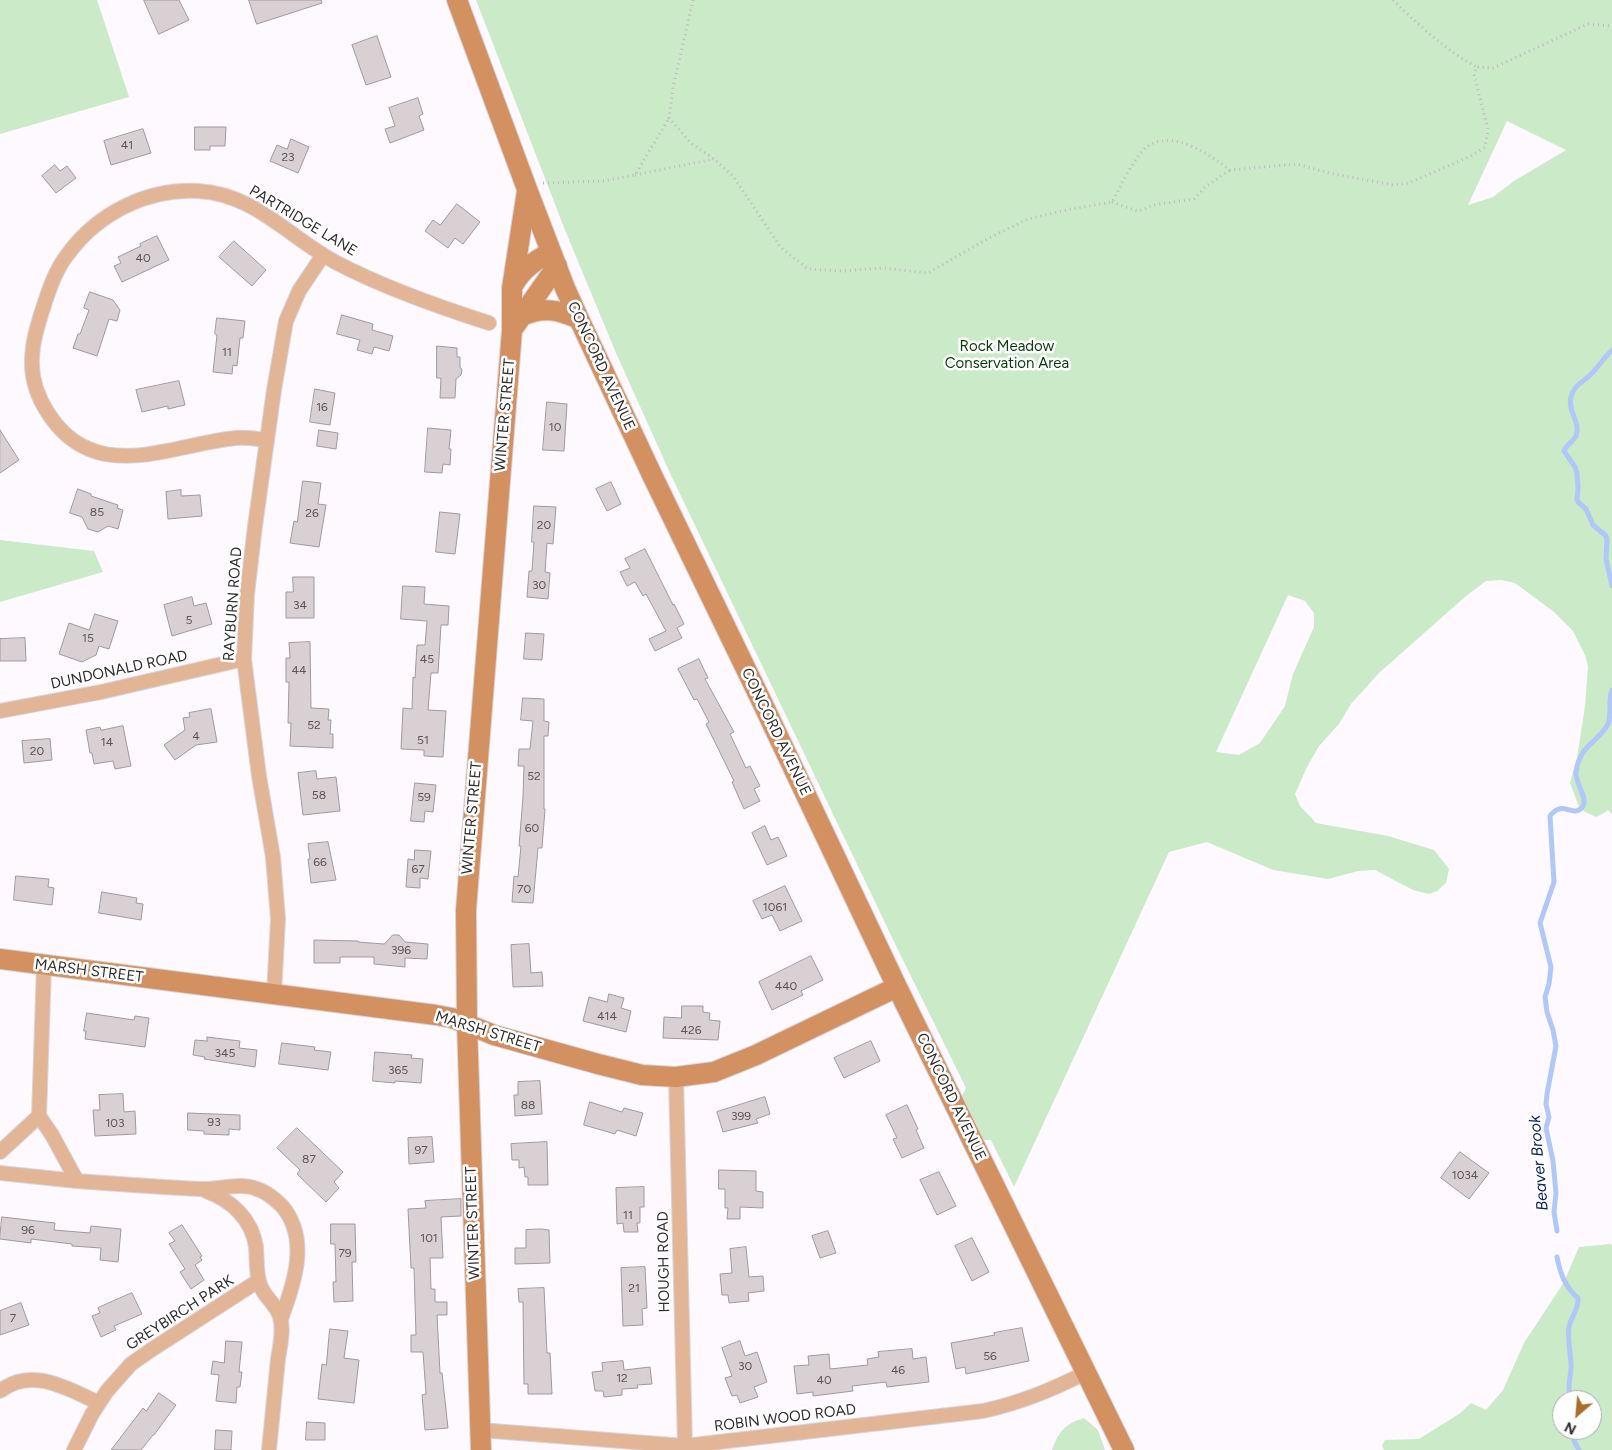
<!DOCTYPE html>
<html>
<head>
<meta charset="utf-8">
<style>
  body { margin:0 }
  #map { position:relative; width:1612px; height:1450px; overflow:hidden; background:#fef9ff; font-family:Figtree,sans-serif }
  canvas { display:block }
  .north { position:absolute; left:1552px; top:1390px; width:50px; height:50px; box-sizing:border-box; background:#fff; border:1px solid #acabac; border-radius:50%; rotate:207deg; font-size:14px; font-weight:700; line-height:20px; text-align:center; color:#2f2d2f }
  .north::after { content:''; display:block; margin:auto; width:18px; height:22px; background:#a6702a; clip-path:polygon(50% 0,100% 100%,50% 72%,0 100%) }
</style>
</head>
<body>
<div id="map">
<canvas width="1612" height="1450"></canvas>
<div class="north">N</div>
</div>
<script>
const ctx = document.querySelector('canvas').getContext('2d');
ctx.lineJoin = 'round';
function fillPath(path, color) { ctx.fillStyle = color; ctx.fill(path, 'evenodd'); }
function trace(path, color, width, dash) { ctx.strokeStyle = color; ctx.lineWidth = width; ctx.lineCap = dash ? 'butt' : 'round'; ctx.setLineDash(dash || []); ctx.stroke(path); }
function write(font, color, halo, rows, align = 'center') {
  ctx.font = font + ' Figtree,sans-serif'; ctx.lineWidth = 5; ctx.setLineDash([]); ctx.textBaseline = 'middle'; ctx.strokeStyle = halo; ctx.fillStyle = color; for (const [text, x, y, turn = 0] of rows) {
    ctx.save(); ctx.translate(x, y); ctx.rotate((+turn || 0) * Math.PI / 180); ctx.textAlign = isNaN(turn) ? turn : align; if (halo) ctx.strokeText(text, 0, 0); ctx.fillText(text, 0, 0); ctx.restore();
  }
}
fillPath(new Path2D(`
  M0,0H97L129,97L0,134Z
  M476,0H1612V814L1608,810L1604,813L1596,817L1585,812L1579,807L1570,783L1577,758L1585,706L1588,666L1585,655L1573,631L1554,612L1515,583L1501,580L1486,581L1466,596L1379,673L1351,704L1339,724L1319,746L1307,767L1295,794L1300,806L1316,823L1388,836L1434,850L1449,869L1446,883L1437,891L1429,894L1413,890L1375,870L1358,871L1328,879L1273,870L1207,842L1169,852L1014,1187L991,1140H964L953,1114L966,1088L898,950L670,473L616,353L565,230ZM1507,121L1566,150L1514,181L1493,197L1468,205ZM1288,595L1305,601L1314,613V627L1293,674L1285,706L1260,743L1239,755L1216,752Z
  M0,540L94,551L103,572L0,602Z
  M1610,1244L1612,1245V1450H1384L1382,1446L1385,1440L1419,1439L1459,1414L1471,1403L1486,1410L1503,1390L1524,1343L1564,1282L1579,1247ZM1562,1400H1592V1430H1562Z
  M1084,1418L1098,1430L1105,1450H1052C1059,1431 1065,1424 1084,1418Z`), '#caeac8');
trace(new Path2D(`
  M1612,350C1605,357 1600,364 1594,371C1586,381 1574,384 1571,397C1567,410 1581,422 1576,436C1573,442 1566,445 1564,451L1575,467L1577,473L1578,489L1577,499L1578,502L1586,509L1593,525L1606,536L1607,540L1606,559L1612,586
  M1557,1231L1554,1212L1556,1193L1553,1161L1546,1128L1549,1117L1546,1104L1547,1094L1556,1046L1553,1030L1547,1012L1545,997L1549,984L1551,967L1540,923L1554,882L1550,816C1563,798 1574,820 1583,806C1588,798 1575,783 1576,772C1580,744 1597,744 1608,724C1612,714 1608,701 1612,690
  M1557,1257C1560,1273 1565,1287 1578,1298C1579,1309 1571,1317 1569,1327C1567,1341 1571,1353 1571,1366C1571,1378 1566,1388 1572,1400
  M1577,1430L1574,1441L1579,1450`), '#b0c8f7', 5);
const building = new Path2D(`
  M144,0H179L189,20L159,34Z
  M249,0H321L322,3L257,24Z
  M377,36L391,77L366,85L352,45Z
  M418,98L423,114L419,116L424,130L390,143L385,129L395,126L389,108Z
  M195,127H226L225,146H210V150H195Z
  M143,129L151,153L111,165L104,141Z
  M291,139L309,147L298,173L270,161L277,145L287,149Z
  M55,165L60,171L67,166L76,178L56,193L42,176Z
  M457,204L480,222L463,244L455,238L448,248L425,231L433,220L440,225Z
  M157,236L169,260L122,282L114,266L121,263L118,257L141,246L140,244Z
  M234,241L266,270L252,286L219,257Z
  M90,292L113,300L120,310L117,321L109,319L97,356L73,348L78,334H80L89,310L84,308Z
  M342,315L373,324L372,330L393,336L389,351L374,347L372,354L357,350L360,340L337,334Z
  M217,318L245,321L243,338H240L237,366L233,365L232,374L213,372L217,335L215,334Z
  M437,346L457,348V357H460V367L462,370L461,375L456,379L455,398H440L441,378H437Z
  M179,381L185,405L168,409V406L142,412L136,390Z
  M315,389L335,393L330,425L310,422Z
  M547,402L567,404L564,451L543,450Z
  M428,428L451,430L449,449H451L450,465L443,464L442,473L425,472Z
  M0,430L19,460L0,473Z
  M319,430L338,433L336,449L317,446Z
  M303,481L321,483L318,504L326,505L319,547L290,543L294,521L297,522Z
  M611,482L621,504L607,511L596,489Z
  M78,489L91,494V496L118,505L117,508L123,510L118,529L108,526L98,532L88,529L82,517L70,513Z
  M181,490V496L200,495L202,516L168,519L166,492Z
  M534,506L556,507L553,544L547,543L545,572L550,573L548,599L527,597L529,571H532L534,542H532Z
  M440,512L460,514L455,554L436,552Z
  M645,549L673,605L674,604L684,624L677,628L682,638L655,651L649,639L666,631L646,594L643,596L635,582L627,586L620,572L630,568L625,559Z
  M293,577H314V618H286V592H293Z
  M403,586L425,587L424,604L449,606L448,625H441L438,673H431L428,710L446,711L443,757L424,756V750L401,749L403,708L412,709L413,677L415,678L417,645H425L427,621L401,619Z
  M192,597L194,606L206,603L212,624L172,636L164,605Z
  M95,614L118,621L109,649L99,646L96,655L82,662L59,654L69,623L89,630Z
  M526,633L544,634L542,660L524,659Z
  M25,638L26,661H0V639Z
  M310,642L311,708L329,709L328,720H331L330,734H333V748L290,746L291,723H288L289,682H286V658H290L289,643Z
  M699,659L708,678L705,679L734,732L730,734L746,768L750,766L760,786L754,789L760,801L744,809L732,782L734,781L706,724L709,722L697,699L694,700L678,669Z
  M523,698L544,699V721L549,722L548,736H544V809H545L542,848H538L533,903L512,902L514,876L518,877L521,846H519L523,797L524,766H518L519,749H530L533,721L521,720Z
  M211,709L217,742L196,745L175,760L164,745L185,730L183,718L190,717L189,713Z
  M123,726L131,766L115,769L113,761L94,764L92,753H90L86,730L100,727L101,730Z
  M50,739L52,760L24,763L22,741Z
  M316,771L317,779L336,777L340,811L303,815L298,773Z
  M415,783L436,785L433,812L425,811L424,822L411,821Z
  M765,826L771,840L778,837L787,856L767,865L752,833Z
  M328,842L336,880L311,883L308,859H310L308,844Z
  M415,850L431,851L428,879L420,878V888L406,887L408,859L414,860Z
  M16,876L49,879L48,887L54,888L52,905L14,900Z
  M785,886L802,921L780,931L772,915L762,919L753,901Z
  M102,892L137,898L136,903L143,904L141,920L99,913Z
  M393,935H399L405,942L428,944L427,959L405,958V967L374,964V957H340V963H314V940L358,941V942L384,944Z
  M529,944L531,973L542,972L543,986L513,987L511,945Z
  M811,956L823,980L801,991L803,995L772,1010L759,982Z
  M609,994L624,998L621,1008L631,1011L626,1032L583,1021L589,997L607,1002Z
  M682,1006H703V1012L710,1013L709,1020L720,1021L718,1040L663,1038L664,1017L681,1018Z
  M87,1013L134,1020L135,1016L149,1018L145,1047L85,1039L86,1031H84Z
  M207,1037L240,1041L239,1048L257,1050L255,1067L204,1059L205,1057L193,1055L195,1040L207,1041Z
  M871,1041L880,1061L844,1078L834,1058Z
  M282,1043L315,1047L314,1050L331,1052L328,1070L279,1064Z
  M375,1052L412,1055L411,1058L423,1059L421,1083L395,1081V1083L373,1081Z
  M540,1081L542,1114L515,1116L514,1095H518V1082Z
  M123,1094L124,1112L135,1111L136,1134L95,1136L93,1110H100L99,1095Z
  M765,1097L770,1114L756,1119L758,1123L723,1132L717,1112Z
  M590,1102L622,1112L624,1108L643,1113L636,1136L617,1130L615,1134L584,1125Z
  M907,1105L918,1129L916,1130L924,1148L902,1158L893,1139L897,1138L886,1115Z
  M188,1113L240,1115V1130L229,1129V1135L204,1134V1131L188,1130Z
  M297,1128L343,1172L334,1182L339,1188L326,1202L297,1174L300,1170L277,1148Z
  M432,1137L434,1162L409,1164L408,1138Z
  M547,1142L548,1185H528V1177H525L524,1167L519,1168V1160H512L511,1144Z
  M1460,1152L1489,1173L1469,1199L1441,1178Z
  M719,1170L756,1171V1191L763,1192V1208L740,1207V1219H727L728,1208H725V1189H719Z
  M939,1172L956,1206L937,1215L920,1180Z
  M644,1187V1207H640V1223H637L638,1232H624L623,1223L617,1224L616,1188Z
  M461,1199V1216L441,1217L443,1258H430L431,1289H435V1302H447V1315H437L440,1373H442L448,1428L425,1430L422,1395L426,1394L423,1352H411V1335H416L414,1268H411L408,1209L426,1208L425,1201Z
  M2,1217L55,1223L54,1230L90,1233L91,1226L121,1229L118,1262L100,1260L101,1248L72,1246V1244L31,1239V1243L0,1239Z
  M331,1224H355L356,1262H352L353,1301L334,1302L333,1282H336L335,1244H331Z
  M182,1225L202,1256L200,1257L202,1260L195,1265L204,1280L191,1289L180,1272L185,1269L169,1244L175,1241L169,1233Z
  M541,1229L549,1230L550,1263L515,1264V1248H526V1230Z
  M828,1231L836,1253L820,1258L812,1236Z
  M972,1238L989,1272L972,1281L955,1246Z
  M746,1247L749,1277L763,1276L764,1291L748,1293L749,1301L729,1303L728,1295H722L720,1274L732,1273L730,1249Z
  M645,1267L647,1308L642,1309L643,1325L623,1326L621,1268Z
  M544,1288L547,1353H550L552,1394H528V1384H524L523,1302H519L518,1289Z
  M132,1293L142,1314L114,1326L116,1330L101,1337L92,1316L100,1313L98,1308Z
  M21,1303L29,1325L0,1335V1311Z
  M1022,1328L1029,1361L966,1374L965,1367L956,1369L951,1343L995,1335L994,1333Z
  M330,1329L348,1331L344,1358L359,1360L354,1403L318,1399L322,1364L326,1365Z
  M226,1341L242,1342L239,1372H242L240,1387H237L236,1403L216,1401L219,1375L211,1374L213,1361L224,1363Z
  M740,1341L745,1356L757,1352L767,1382L754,1387L758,1397L740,1403L737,1395L732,1396L725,1378L732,1376L722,1348Z
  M912,1349L913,1359L926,1357L929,1382L887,1387L886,1382L852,1386L853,1391L813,1396V1392L797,1394L794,1366L809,1365L808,1356L829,1354L830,1369L868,1365L867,1359L879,1357L878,1352Z
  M623,1361L624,1370L650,1367L652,1384L637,1385L638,1388L622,1389V1395L604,1397L603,1391H595L592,1372L603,1371L602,1363Z
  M159,1393L176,1405L154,1435H153L141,1450H111L143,1408L146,1411Z
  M307,1422L325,1423V1440H306Z
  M216,1430L232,1431L231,1450H215Z`);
fillPath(building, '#d8d0d3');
trace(building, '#a1999c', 1);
const street = new Path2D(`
  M267,440C257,439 246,437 236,438C190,442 132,468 89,449C57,436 31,396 32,361C32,342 38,324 44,305C50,287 56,269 68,254C98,213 148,188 198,191C256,194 289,238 337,263C383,287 439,307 489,323
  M0,711L101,692L244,659
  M44,966L39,1116L52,1135L77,1181C118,1184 159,1187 200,1189C218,1190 240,1182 257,1189C267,1192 275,1199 282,1206C310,1239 294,1284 281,1319
  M274,994L278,919L273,857L259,776L244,659L247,594L255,526L274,390L286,321L299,291L323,255
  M676,1077L685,1446
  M0,1152L39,1116
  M0,1173L77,1181
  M206,1191C231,1200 252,1219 256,1247C257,1259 256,1270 259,1281C262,1296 276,1303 280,1317C284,1330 280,1346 278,1359C275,1389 272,1420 269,1450
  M0,1391C32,1366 68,1389 99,1403
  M480,1430L685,1446L983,1411C1020,1403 1052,1390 1085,1373
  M74,1450L92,1414L107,1391L131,1364L151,1350L258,1281`);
const secondary = new Path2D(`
  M457,0L527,189L565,288L579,319L653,477L760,698L897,987L1124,1450
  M514,284C522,269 536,260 551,252
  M522,316C542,306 559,310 579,319
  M512,330L557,266
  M0,959L436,1015L452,1018L494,1035L598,1064L642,1075L676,1077L714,1072L756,1055L897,987
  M481,1450L467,1024L466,910L512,330V288L527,191`);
trace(street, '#d9d4da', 16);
trace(secondary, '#d9d4da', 22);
trace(new Path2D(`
  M693,0L673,88L669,118L691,143L714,159L733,176L781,248L808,269L841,271L884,268L928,273L989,238L1028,219L1071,209L1112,202C1120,188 1135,155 1148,146C1173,129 1210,155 1230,170L1297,164L1329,173L1393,185L1409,183L1473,155L1485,147L1488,130L1474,74L1477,67L1493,68L1588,24L1612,26
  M1393,0C1415,22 1449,53 1477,67
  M635,175L714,159
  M543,183L604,181L635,175L669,118
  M1112,202L1137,211L1142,210L1153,205L1194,199L1205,187L1230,170`), '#bebabf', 3, [1, 4]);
trace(street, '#e2b596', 14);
trace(secondary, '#d39162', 20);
write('12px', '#595658', null, [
  ["41",127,145],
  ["23",288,157],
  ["40",143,258],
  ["11",227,352],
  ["16",322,407],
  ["10",555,427],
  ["85",97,512],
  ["26",312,513],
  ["20",544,525],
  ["30",539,585],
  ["34",300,605],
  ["5",189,620],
  ["15",88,638],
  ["45",427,659],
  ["44",299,670],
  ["52",314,725],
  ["4",196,736],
  ["51",423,740],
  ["14",107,742],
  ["20",37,751],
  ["52",534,776],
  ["58",319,795],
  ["59",424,797],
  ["60",532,828],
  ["66",320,862],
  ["67",418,869],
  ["70",524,889],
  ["1061",775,907],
  ["396",401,950],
  ["440",786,986],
  ["414",607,1016],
  ["426",691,1030],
  ["345",225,1053],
  ["365",398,1070],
  ["88",528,1105],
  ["399",741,1116],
  ["93",214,1122],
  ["103",115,1123],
  ["97",421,1150],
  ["87",309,1159],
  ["1034",1465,1175],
  ["11",628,1215],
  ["96",28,1230],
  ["101",429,1238],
  ["79",345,1253],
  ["21",634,1288],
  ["7",13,1318],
  ["56",990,1356],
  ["30",745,1366],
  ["46",898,1370],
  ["12",622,1378],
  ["40",824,1380]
]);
write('15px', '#2f2d2f', '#fff', [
  ["PARTRIDGE LANE",303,221,31],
  ["CONCORD AVENUE",601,366,65],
  ["WINTER STREET",505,415,-85],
  ["RAYBURN ROAD",233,604,-86],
  ["DUNDONALD ROAD",119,670,-12],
  ["CONCORD AVENUE",776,732,64],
  ["WINTER STREET",472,818,-85],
  ["MARSH STREET",89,971,7],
  ["MARSH STREET",488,1032,17],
  ["CONCORD AVENUE",951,1097,64],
  ["WINTER STREET",473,1223,-92],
  ["HOUGH ROAD",664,1262,-91],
  ["GREYBIRCH PARK",180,1313,-33],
  ["ROBIN WOOD ROAD",785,1418,-7]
]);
write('15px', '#083d0a', '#fff', [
  ["Rock Meadow",1007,347],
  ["Conservation Area",1007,364]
]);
write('italic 16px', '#092364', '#fff', [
  ["Beaver Brook",1539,1163,-95]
]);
</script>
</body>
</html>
